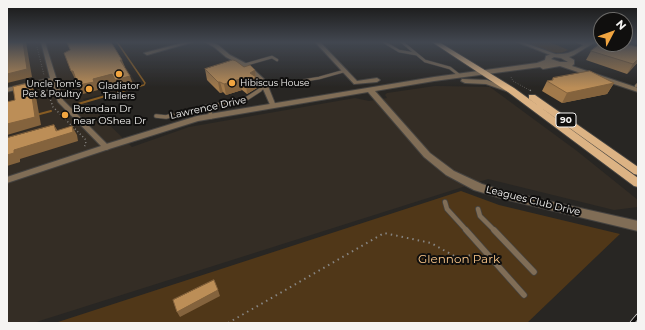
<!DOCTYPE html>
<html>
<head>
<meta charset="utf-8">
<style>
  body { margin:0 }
  #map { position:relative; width:645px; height:330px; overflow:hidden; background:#282623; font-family:Montserrat,sans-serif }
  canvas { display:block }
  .frame { position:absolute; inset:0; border:8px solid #f5f4f2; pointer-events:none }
  .north { position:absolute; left:593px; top:12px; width:40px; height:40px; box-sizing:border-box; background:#100f0e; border:1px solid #6c6b69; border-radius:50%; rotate:49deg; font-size:11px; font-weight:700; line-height:16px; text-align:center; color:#f5f4f2 }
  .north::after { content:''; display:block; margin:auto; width:14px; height:18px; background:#f1a540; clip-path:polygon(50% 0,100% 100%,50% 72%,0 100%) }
</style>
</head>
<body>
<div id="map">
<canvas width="645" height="330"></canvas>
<div class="frame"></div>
<div class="north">N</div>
</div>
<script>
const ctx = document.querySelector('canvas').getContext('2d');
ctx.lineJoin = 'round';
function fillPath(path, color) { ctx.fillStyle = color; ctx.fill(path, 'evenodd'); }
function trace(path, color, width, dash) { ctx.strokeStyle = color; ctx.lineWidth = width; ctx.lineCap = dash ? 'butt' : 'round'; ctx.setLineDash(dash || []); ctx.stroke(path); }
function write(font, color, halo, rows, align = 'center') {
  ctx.font = font + ' Montserrat,sans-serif'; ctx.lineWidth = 4; ctx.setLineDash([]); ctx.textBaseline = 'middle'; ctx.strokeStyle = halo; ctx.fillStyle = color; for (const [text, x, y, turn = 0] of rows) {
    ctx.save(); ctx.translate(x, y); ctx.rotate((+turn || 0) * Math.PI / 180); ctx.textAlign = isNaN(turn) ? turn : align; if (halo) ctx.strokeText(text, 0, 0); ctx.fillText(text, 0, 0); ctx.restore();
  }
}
fillPath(new Path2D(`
  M7,42H110L138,86L83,99L132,147L189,127L355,98L369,101L387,98L385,95L387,93L435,86L490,87L577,151L638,200V207L614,210L488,179L33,323H7Z`), '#342d25');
fillPath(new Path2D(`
  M525,42H550L568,50C554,58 538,47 525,42Z
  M461,191L499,205L620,234L527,323H55Z`), '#503718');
trace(new Path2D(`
  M117,42L145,83L144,85L122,91`), '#875c23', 1.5);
trace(new Path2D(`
  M78,104L126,90
  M36,115L51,111`), '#875c23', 2);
const serviceFar3 = new Path2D(`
  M384,42L399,51L416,54
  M402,42L425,61L450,68L459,75
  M578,42L588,45
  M244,65L272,57L277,60
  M636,86L638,84
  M258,91L265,87L319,78L344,71`);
const serviceFar2 = new Path2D(`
  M209,106L211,117
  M156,116L166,117L209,106L243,101L260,90`);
const serviceFar1 = new Path2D(`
  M445,202L447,209L467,231
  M478,209L480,216L495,231`);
const service = new Path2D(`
  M466,230L524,295
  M494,230L534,272`);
const minor = new Path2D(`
  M41,42H45L63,100L110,147L109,149L7,183V177L101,146L58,102L51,81L7,92V88L50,78Z
  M186,42H193L147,55L144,53Z
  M205,42H211L218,45L230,55L249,65L266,81L276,106L275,107H271L260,82L245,67L226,57L214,47Z
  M315,42H320L357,81L377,78L380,80L377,82L354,84Z
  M517,42H523L558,55L553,56Z`);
const tertiary = new Path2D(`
  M588,42H595L574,55L569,57L574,60V64L572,66L638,88V92L560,66L543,69L540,67L434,81L375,91L430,153L454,171L482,184L504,191L638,221V231L504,199L474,190L446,175L424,157L368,92L198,121L109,149L106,150L101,147L103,145L197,116L434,77L537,63L545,60L546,56C553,53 560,55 568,53C575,51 582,46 588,42ZM554,57L561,58L568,62H560L551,59Z
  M462,79L487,80L513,90L509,92L486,84L465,83L461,81Z`);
const primary = new Path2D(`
  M432,42H439L514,88L638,178V187L634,186L508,92Z
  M529,95H535L638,167V175L634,174L529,99Z`);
trace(serviceFar3, '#454340', 3.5);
trace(serviceFar2, '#454340', 5);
trace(serviceFar1, '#454340', 6);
trace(service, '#454340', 7);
trace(minor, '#454340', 2);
trace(tertiary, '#454340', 2);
trace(primary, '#454340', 2);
trace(new Path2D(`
  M37,47L44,75
  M511,77L513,81L531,91
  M46,86L48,91`), '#878582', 1, [0.5, 2]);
trace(new Path2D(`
  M47,90L53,107L85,139L86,144L84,147
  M530,90L531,91`), '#878582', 1.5, [1, 2.5]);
trace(new Path2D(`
  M228,323L384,233L431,243L456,257L468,256L477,253`), '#878582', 2, [1.5, 4]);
trace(serviceFar3, '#806d56', 2.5);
trace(serviceFar2, '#806d56', 3.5);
trace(serviceFar1, '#806d56', 4.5);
trace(service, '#806d56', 5.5);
fillPath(minor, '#806d56');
fillPath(tertiary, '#806d56');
fillPath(primary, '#dcb384');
const rail = new Path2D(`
  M632,323L638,316`);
trace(rail, '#d8d7d5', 5);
trace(rail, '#100f0e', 3.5, [10]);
fillPath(new Path2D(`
  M638,47V62L627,74L586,60L591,51Z
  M244,67L255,70L257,88L247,94L242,90L226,95L223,92L220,93L207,80L205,69Z
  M553,78L614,83L607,94L562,103L542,91L547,81L552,80Z`), '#a27a4b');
fillPath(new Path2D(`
  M23,42H26L32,77L7,83V74Z
  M638,59V62L627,74L633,64Z
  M120,60H122L125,67L123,68Z
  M255,70L257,88L247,94L246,84L250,73Z
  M71,71H73L77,79H75Z
  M112,74L116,82L97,87L98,90L83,94L78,85L93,79Z
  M130,76L133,84L119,88L115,80Z
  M240,79L242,90L226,95L224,84Z
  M218,82H220L223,92L220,93Z
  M30,83L35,91L41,125L7,135V124Z
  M614,83L607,94L562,103L567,93Z
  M54,125L60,134L72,126L77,135L78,141L20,159V162L7,166V155L14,150Z
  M218,290L220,296L180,317L177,312Z`), '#84633d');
const building = new Path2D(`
  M7,42H23L27,69L7,74Z
  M67,42H111L122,60H120L130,76L115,80L112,74L93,79L94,82L78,85L73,71H71L64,53L70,50Z
  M601,43V44H625L638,47V59L633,64L591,51Z
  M233,60L236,61L244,67L250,65L255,70L250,73L256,77L246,84L240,79L224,84L220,82H218L205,69Z
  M590,71L614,83L567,93L547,81L553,80V78Z
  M30,83L35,117L7,124V102L15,100L13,87Z
  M54,125L56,131L72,126L73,132L14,150V153L7,155V138Z
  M214,280L218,290L177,312L173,300Z`);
fillPath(building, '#bc8e57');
trace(building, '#84633d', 1);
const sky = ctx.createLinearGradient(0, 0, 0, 88);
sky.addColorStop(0, '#161513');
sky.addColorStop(0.48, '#424750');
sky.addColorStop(1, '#42475000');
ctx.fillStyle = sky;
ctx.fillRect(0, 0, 645, 88);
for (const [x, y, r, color] of [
  [119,74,4,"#f1a540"],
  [232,83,4,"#f1a540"],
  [89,89,4,"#f1a540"],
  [65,115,4,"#f1a540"]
]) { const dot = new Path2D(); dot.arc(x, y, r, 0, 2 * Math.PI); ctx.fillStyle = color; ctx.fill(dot); trace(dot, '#100f0e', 1.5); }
write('9px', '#f5f4f2', '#100f0e', [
  ["Hibiscus House",240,83],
  ["Uncle Tom's",81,84,"right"],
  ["Pet & Poultry",81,94,"right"],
  ["Gladiator",119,86,"center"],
  ["Trailers",119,96,"center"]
], 'left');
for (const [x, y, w] of [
  [566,120,20]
]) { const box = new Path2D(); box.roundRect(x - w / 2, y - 7, w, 14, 3); ctx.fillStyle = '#100f0e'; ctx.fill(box); trace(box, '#f5f4f2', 1); }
write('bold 9px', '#f5f4f2', null, [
  ["90",566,120]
]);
write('10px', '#f5f4f2', '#100f0e', [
  ["Lawrence Drive",208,108,-12],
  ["Leagues Club Drive",533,201,14]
]);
write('10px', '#f5f4f2', '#100f0e', [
  ["Brendan Dr",73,109],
  ["near OShea Dr",73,121]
], 'left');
write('12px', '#fac689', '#100f0e', [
  ["Glennon Park",459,259]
]);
</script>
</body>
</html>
